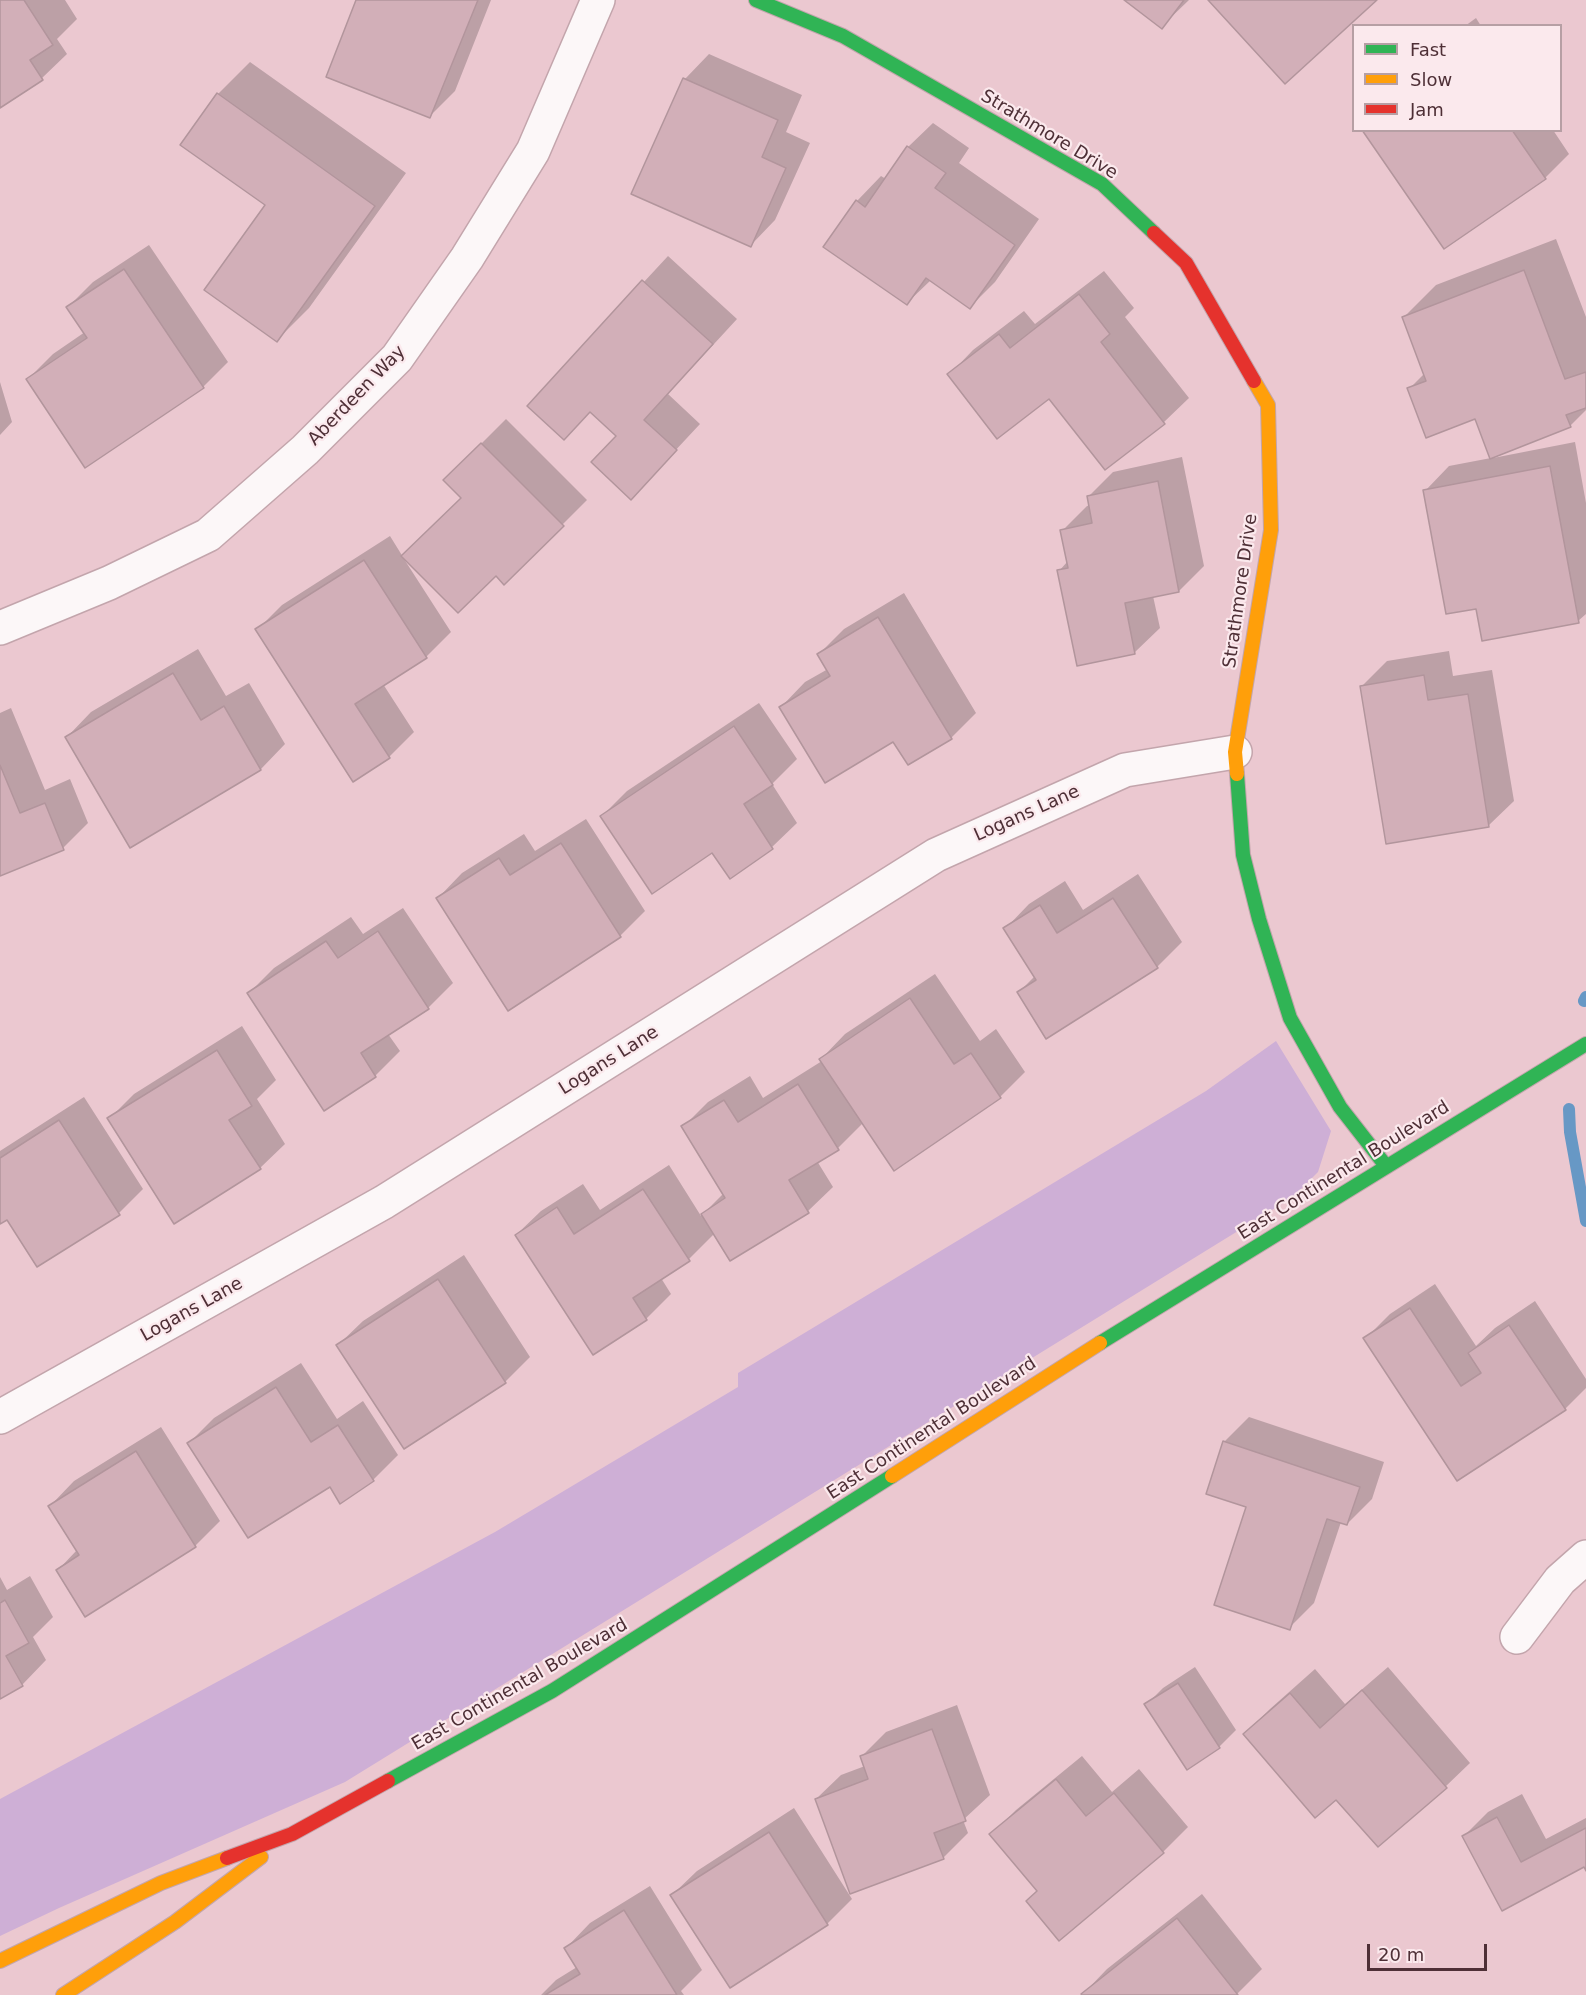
<!DOCTYPE html>
<html>
<head>
<meta charset="utf-8">
<style>
  body { margin:0 }
  #map { position:relative; width:1586px; height:1995px; overflow:hidden; background:#ebc8d0; font-family:"DejaVu Sans",sans-serif }
  canvas { display:block }
  .legend { position:absolute; left:1352px; top:24px; width:210px; height:108px; box-sizing:border-box; background:#fbe9ed; border:2px solid #b69fa4; margin:0; padding:8px 10px; list-style:none; font-size:18px; color:#4e2f36 }
  .legend li { display:flex; align-items:center; gap:12px; height:30px }
  .legend b { width:30px; border:2px solid #b69fa4 }
  .scale { position:absolute; left:1367px; top:1944px; width:120px; height:27px; box-sizing:border-box; border:3px solid #4e2f36; border-top:0; padding-left:8px; font-size:18px; line-height:21px; white-space:nowrap; color:#4e2f36; -webkit-text-stroke:4px #fbe9ed; paint-order:stroke }
</style>
</head>
<body>
<div id="map">
<canvas width="1586" height="1995"></canvas>
<ul class="legend">
<li><b style="height:8px;background:#30b455"></b>Fast</li>
<li><b style="height:8px;background:#ff9f0a"></b>Slow</li>
<li><b style="height:8px;background:#e5322d"></b>Jam</li>
</ul>
<div class="scale">20 m</div>
</div>
<script>
const ctx = document.querySelector('canvas').getContext('2d');
ctx.lineJoin = 'round';
function fillPath(path, color) { ctx.fillStyle = color; ctx.fill(path, 'evenodd'); }
function trace(path, color, width, dash) { ctx.strokeStyle = color; ctx.lineWidth = width; ctx.lineCap = dash ? 'butt' : 'round'; ctx.setLineDash(dash || []); ctx.stroke(path); }
function write(font, color, halo, rows, align = 'center') {
  ctx.font = font + ' "DejaVu Sans",sans-serif'; ctx.lineWidth = 4.5; ctx.setLineDash([]); ctx.textBaseline = 'middle'; ctx.strokeStyle = halo; ctx.fillStyle = color; for (const [text, x, y, turn = 0] of rows) {
    ctx.save(); ctx.translate(x, y); ctx.rotate((+turn || 0) * Math.PI / 180); ctx.textAlign = isNaN(turn) ? turn : align; if (halo) ctx.strokeText(text, 0, 0); ctx.fillText(text, 0, 0); ctx.restore();
  }
}
fillPath(new Path2D(`
  M1276,1041L1331,1131L1318,1172L1293,1197L345,1782L59,1908L0,1936V1799L495,1532L738,1387V1373L1206,1091Z`), '#ceafd6');
fillPath(new Path2D(`
  M0,0H65L77,19L57,39L67,54L42,78L0,106Z
  M358,0H491L455,91L430,116Z
  M1126,0H1189L1161,27Z
  M1476,18L1481,26H1465Z
  M709,54L802,95L786,132L810,143L775,220L751,245L633,193L685,79Z
  M250,62L406,173L309,308L277,340L267,205L218,94Z
  M933,123L969,148L959,163L1039,219L995,282L970,307L931,280L907,303L857,201L881,176L886,179L908,147Z
  M1364,130H1553L1569,154L1545,178Z
  M1556,239L1586,317V410L1570,426L1493,458L1575,442L1586,503V614L1578,621L1477,607L1425,491L1449,466L1491,458L1475,417L1409,389L1425,373L1404,317L1436,285Z
  M149,245L228,362L203,387L28,379L53,354L85,332L68,307L93,282Z
  M668,256L737,319L668,394L700,424L631,498L618,436L591,411L529,406Z
  M1104,271L1134,308L1125,317L1189,398L1164,422L1105,468L1050,397L949,375L973,350L1024,311L1035,324Z
  M0,382L12,422L0,435Z
  M506,419L587,500L504,583L496,574L404,559L451,632L426,657L383,684L414,732L389,757L257,630L282,605L390,536L403,557L463,497L445,480Z
  M1182,457L1204,566L1179,591L1153,596L1160,628L1135,652L1078,664L1059,571L1068,561L1062,531L1087,506L1090,505L1088,497L1113,472Z
  M904,593L976,713L951,738L908,763L894,740L781,707L805,682L828,669L819,654L844,629Z
  M198,649L226,696L249,683L285,744L261,769L131,846L67,737L91,712Z
  M1449,651L1453,676L1492,670L1514,801L1489,825L1362,686L1387,661Z
  M759,703L797,759L772,784L797,823L772,847L730,877L713,851L602,816L627,791Z
  M11,708L45,790L70,779L88,823L63,848L0,875V713Z
  M586,819L645,911L620,936L509,1008L438,898L462,873L524,834L535,851Z
  M1138,874L1182,942L1157,967L1019,992L1035,976L1005,929L1029,904L1065,881L1083,910Z
  M403,908L453,983L428,1008L388,1034L400,1051L375,1076L249,993L274,968L351,917L363,934Z
  M935,974L980,1041L996,1029L1025,1072L1000,1097L894,1169L863,1123L838,1148L817,1161L833,1187L808,1211L715,1233L689,1259L661,1278L671,1294L646,1319L516,1235L541,1211L583,1184L600,1210L669,1165L701,1216L724,1193L683,1127L708,1102L750,1076L763,1098L822,1061L821,1059L845,1034Z
  M242,1026L276,1080L257,1099L285,1144L260,1168L109,1119L134,1094Z
  M84,1097L143,1189L119,1213L7,1218L0,1222V1151Z
  M464,1255L530,1357L505,1382L338,1345L363,1321Z
  M1435,1284L1476,1346L1495,1328L1535,1301L1586,1379V1388L1565,1409L1458,1479L1365,1339L1390,1314Z
  M301,1363L337,1419L363,1401L398,1455L373,1480L330,1485L189,1443L214,1418Z
  M1249,1417L1384,1462L1372,1499L1347,1524L1341,1522L1314,1603L1289,1628L1248,1506L1224,1442Z
  M161,1427L220,1521L195,1546L58,1570L77,1550L50,1506L74,1481Z
  M30,1576L53,1617L33,1637L46,1660L22,1685L0,1697V1577L7,1590Z
  M1195,1667L1236,1730L1220,1746L1187,1768L1146,1705L1163,1688Z
  M1388,1667L1470,1763L1445,1787L1337,1798L1245,1734L1270,1709L1315,1669L1345,1704Z
  M957,1705L990,1795L963,1820L968,1833L943,1858L816,1799L841,1775L865,1766L861,1757L886,1732Z
  M1082,1756L1112,1792L1139,1769L1188,1827L1163,1852L1059,1939L1038,1891L991,1835L1016,1810Z
  M1522,1794L1546,1839L1586,1818V1868L1584,1865L1503,1909L1463,1837L1488,1812Z
  M794,1808L852,1899L827,1924L730,1986L672,1895L697,1871Z
  M650,1886L702,1970L681,1991L684,1995H541L556,1980L577,1967L566,1948L590,1923Z
  M1202,1894L1262,1969L1236,1995H1084L1083,1994L1107,1969Z`), '#0003');
trace(new Path2D(`
  M1584,1001L1586,997
  M1569,1109L1570,1132L1586,1221`), '#6798c5', 12);
const building = new Path2D(`
  M0,0H24L53,45L30,60L43,80L0,108Z
  M356,0H478L430,118L326,77Z
  M1124,0H1184L1162,29Z
  M1208,0H1377L1285,84Z
  M683,78L778,120L762,157L786,168L751,247L631,194Z
  M217,93L375,206L277,342L204,290L265,205L180,145Z
  M1362,130H1512L1546,179L1444,249Z
  M907,146L946,173L935,188L1015,245L970,309L926,278L907,305L823,247L856,200L865,207Z
  M124,269L204,388L85,468L26,379L87,338L66,307Z
  M1524,270L1565,379L1586,372V408L1566,415L1571,427L1490,459L1475,419L1426,438L1407,388L1426,381L1402,317Z
  M642,280L713,344L644,420L677,450L631,500L591,462L616,436L590,412L564,440L527,406Z
  M1079,294L1110,334L1101,342L1165,424L1105,470L1049,399L997,439L947,374L999,334L1010,348Z
  M481,443L564,526L504,585L496,576L458,613L401,556L461,498L443,480Z
  M1550,466L1579,623L1482,641L1476,609L1446,614L1423,490Z
  M1158,481L1179,592L1125,603L1135,654L1077,666L1057,570L1068,568L1060,530L1092,523L1087,496Z
  M364,560L427,658L355,704L390,758L353,782L255,629Z
  M878,617L952,739L908,765L893,742L825,783L779,707L830,676L817,654Z
  M173,673L201,720L224,706L261,770L130,848L65,737Z
  M1424,675L1428,700L1468,694L1489,827L1386,844L1360,686Z
  M734,726L773,785L744,804L773,849L730,879L712,853L652,894L600,816Z
  M0,765L20,813L45,803L64,850L0,876Z
  M561,843L621,937L508,1011L436,898L499,858L510,875Z
  M1113,898L1158,968L1046,1039L1017,992L1036,980L1003,928L1040,905L1057,933Z
  M378,931L429,1009L361,1053L376,1077L324,1111L247,993L326,941L338,958Z
  M910,998L954,1064L971,1053L1001,1098L894,1171L819,1059Z
  M217,1050L252,1106L229,1120L261,1169L174,1224L107,1118Z
  M798,1084L839,1150L789,1180L809,1213L730,1261L701,1214L725,1198L681,1126L724,1100L738,1122Z
  M59,1120L120,1215L37,1267L7,1220L0,1224V1158Z
  M643,1189L690,1261L633,1298L647,1320L593,1355L515,1235L557,1207L574,1234Z
  M438,1279L506,1383L404,1449L336,1345Z
  M1410,1308L1461,1386L1481,1373L1468,1353L1509,1325L1566,1410L1457,1481L1363,1338Z
  M276,1387L311,1442L338,1425L374,1481L340,1504L330,1487L248,1538L187,1443Z
  M1223,1441L1360,1487L1347,1525L1327,1519L1290,1630L1214,1605L1246,1507L1206,1494Z
  M136,1451L196,1547L85,1617L56,1570L79,1555L48,1506Z
  M5,1600L29,1643L6,1656L23,1686L0,1699V1603Z
  M1178,1683L1220,1748L1187,1770L1144,1704Z
  M1362,1690L1447,1788L1378,1847L1336,1800L1315,1818L1243,1734L1290,1693L1320,1728Z
  M932,1729L966,1821L934,1833L944,1859L850,1894L815,1799L868,1779L860,1756Z
  M1056,1779L1086,1816L1114,1793L1164,1853L1059,1941L1026,1901L1037,1891L989,1834Z
  M1497,1817L1521,1862L1586,1828V1871L1584,1867L1502,1911L1462,1836Z
  M769,1832L828,1925L730,1988L670,1895Z
  M624,1910L677,1995H545L580,1974L564,1948Z
  M1177,1918L1238,1995H1082L1081,1994Z`);
fillPath(building, '#d2afb8');
trace(building, '#b2959c', 1.5);
const street = new Path2D(`
  M0,628L109,583L208,535L305,450L397,358L467,258L533,151L598,0
  M0,1417L384,1202L936,855L1125,770L1235,752
  M1517,1637L1560,1580L1586,1557`);
const fast = new Path2D(`
  M756,0L843,36L1102,184L1154,233
  M1237,774L1243,855L1259,919L1290,1018L1340,1107L1386,1166
  M1100,1343L1586,1044
  M388,1781L552,1691L892,1476`);
const slow = new Path2D(`
  M1237,774L1235,752L1271,530L1268,405L1254,381
  M892,1476L1100,1343
  M0,1961L161,1883L227,1858
  M63,1995L175,1922L261,1857`);
const jam = new Path2D(`
  M1154,233L1186,263L1254,381
  M227,1858L292,1834L388,1781`);
trace(street, '#c3a5ac', 36);
trace(fast, '#c3a5ac', 16);
trace(slow, '#c3a5ac', 16);
trace(jam, '#c3a5ac', 16);
trace(street, '#fcf7f8', 33);
trace(fast, '#30b455', 14);
trace(slow, '#ff9f0a', 14);
trace(jam, '#e5322d', 14);
write('18px', '#4e2f36', '#fbe9ed', [
  ["Strathmore Drive",1049,135,31],
  ["Aberdeen Way",357,396,-46],
  ["Strathmore Drive",1241,591,-82],
  ["Logans Lane",1027,814,-24],
  ["Logans Lane",609,1061,-32],
  ["East Continental Boulevard",1344,1171,-32],
  ["Logans Lane",192,1310,-29],
  ["East Continental Boulevard",932,1429,-33],
  ["East Continental Boulevard",520,1685,-30]
]);
</script>
</body>
</html>
